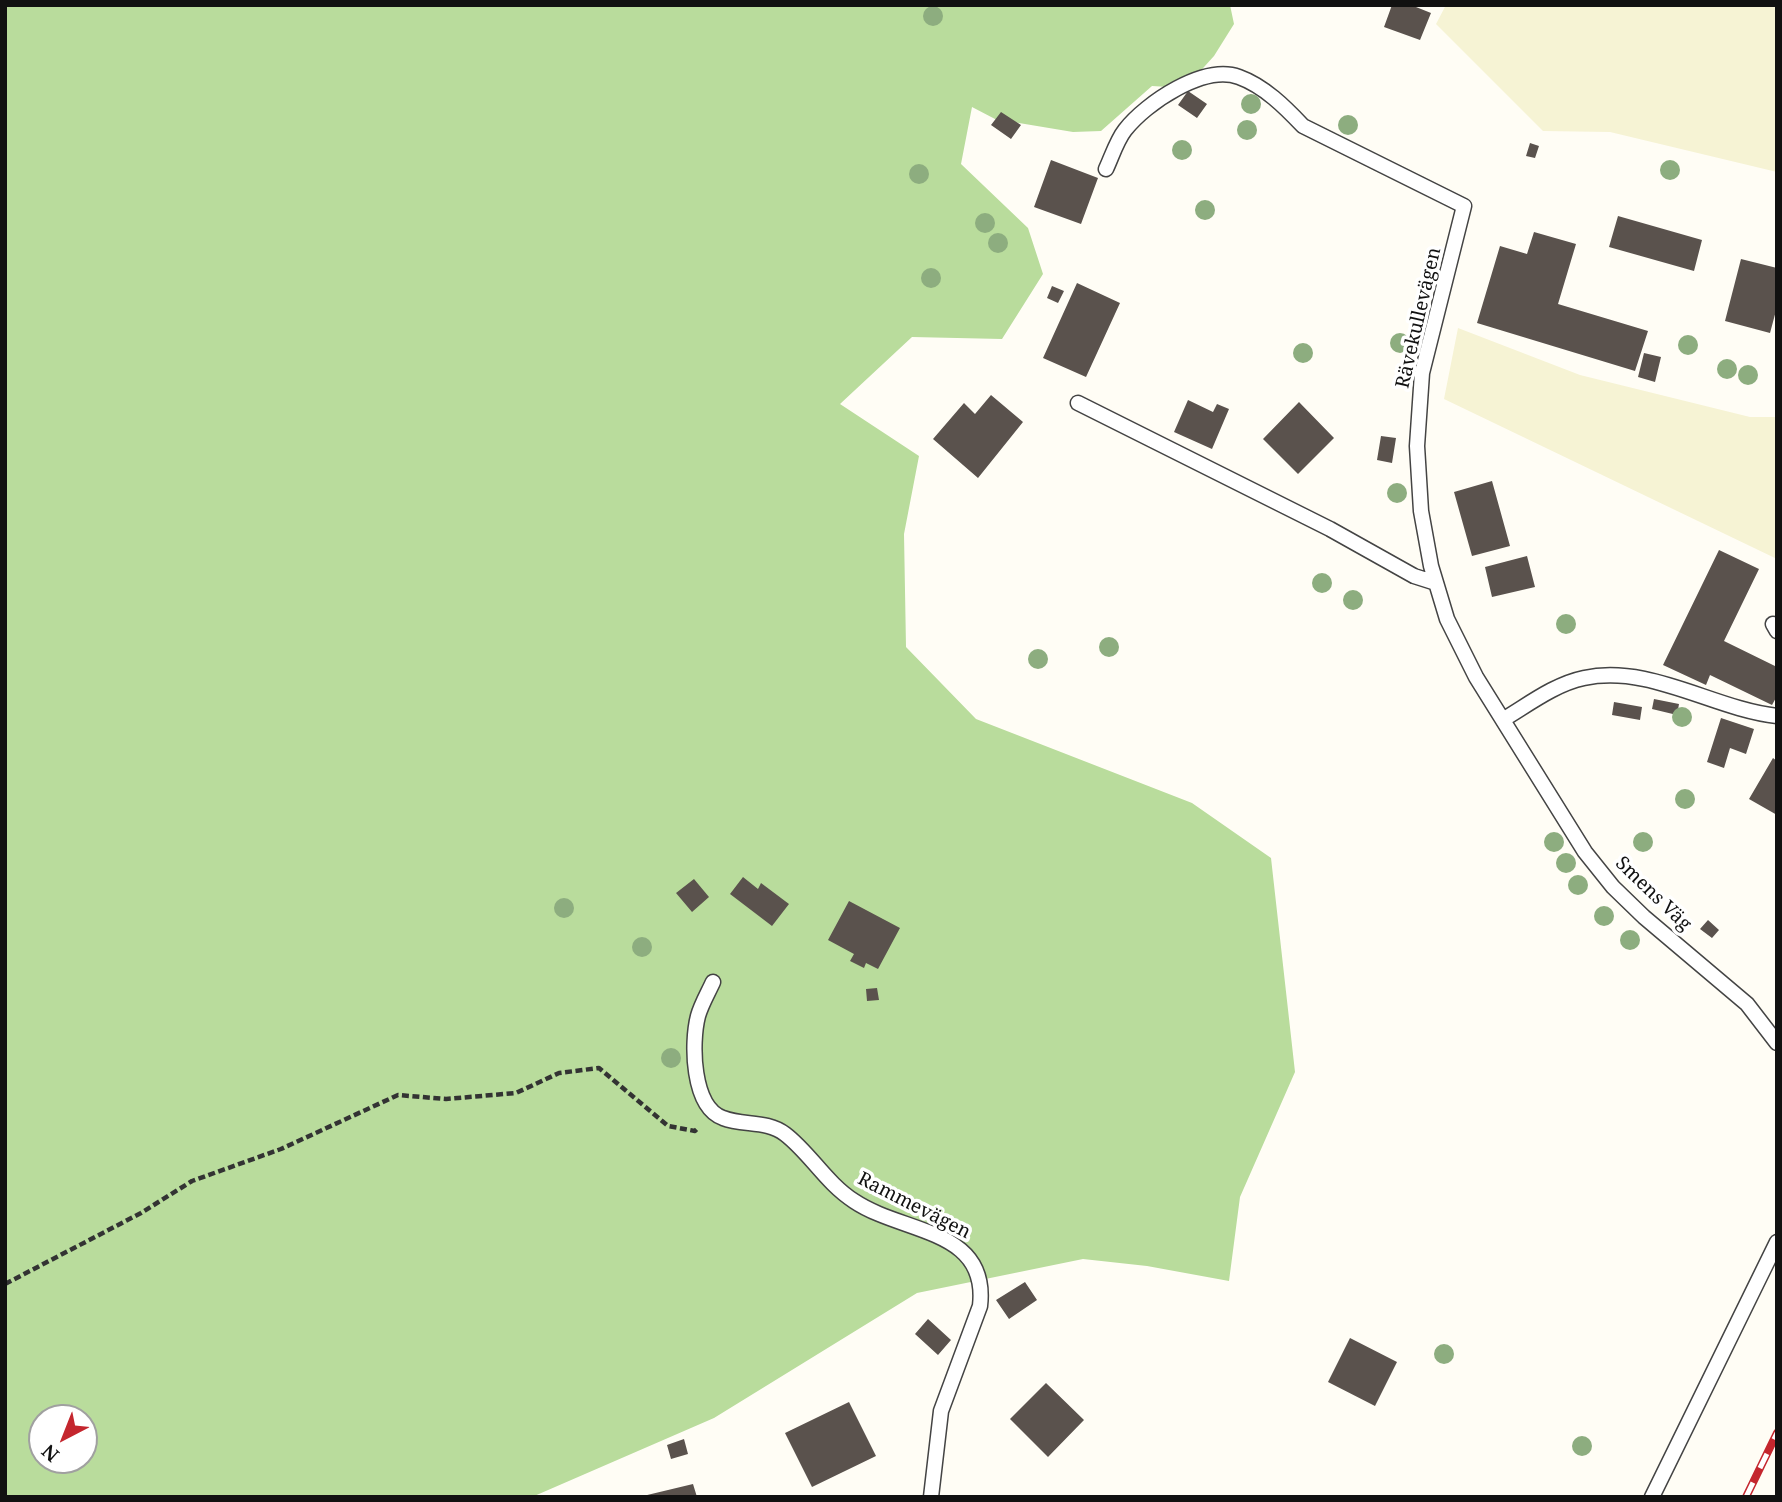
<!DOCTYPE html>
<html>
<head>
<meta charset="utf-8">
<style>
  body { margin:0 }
  #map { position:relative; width:1782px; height:1502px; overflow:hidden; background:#fffdf5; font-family:"Noto Serif",serif }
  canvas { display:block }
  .frame { position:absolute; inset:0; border:7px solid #111; pointer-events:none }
  .north { position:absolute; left:28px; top:1404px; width:70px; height:70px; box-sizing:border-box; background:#fff; border:2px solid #a0a0a0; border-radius:50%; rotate:222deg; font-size:19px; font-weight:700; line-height:28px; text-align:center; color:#111 }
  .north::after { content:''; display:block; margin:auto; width:24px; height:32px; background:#c4262e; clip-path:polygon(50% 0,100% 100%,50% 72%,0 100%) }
</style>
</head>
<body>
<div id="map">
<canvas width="1782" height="1502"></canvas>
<div class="frame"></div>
<div class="north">N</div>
</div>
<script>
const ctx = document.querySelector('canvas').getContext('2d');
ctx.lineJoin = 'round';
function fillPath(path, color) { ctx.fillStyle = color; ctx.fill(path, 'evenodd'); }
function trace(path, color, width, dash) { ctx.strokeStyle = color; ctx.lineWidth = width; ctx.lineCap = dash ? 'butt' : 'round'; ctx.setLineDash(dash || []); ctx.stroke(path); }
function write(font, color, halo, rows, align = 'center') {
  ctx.font = font + ' "Noto Serif",serif'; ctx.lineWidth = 7; ctx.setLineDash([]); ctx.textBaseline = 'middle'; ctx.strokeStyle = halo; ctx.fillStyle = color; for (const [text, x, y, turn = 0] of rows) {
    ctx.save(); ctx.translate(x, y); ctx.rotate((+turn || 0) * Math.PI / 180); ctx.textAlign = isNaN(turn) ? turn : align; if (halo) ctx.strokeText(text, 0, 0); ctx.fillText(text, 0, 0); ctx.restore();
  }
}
fillPath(new Path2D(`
  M1446,5H1777V172L1610,132L1543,131L1436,24Z
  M1458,328L1580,375L1750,417H1777V559L1444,399Z`), '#f6f3d4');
fillPath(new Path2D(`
  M5,5H1230L1234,24L1214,56L1185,88L1152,86L1101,131L1073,132L995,119L972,107L961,164L1028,228L1043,274L1002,339L912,337L840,404L919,456L904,534L906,647L976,719L1192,803L1271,858L1295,1072L1240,1197L1229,1281L1147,1266L1083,1259L917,1293L714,1418L532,1497H5ZM42,1418H84V1460H42Z`), '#b9dc9c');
fillPath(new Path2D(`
  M1392,5H1411L1431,13L1420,40L1384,27Z
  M1188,91L1207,104L1197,118L1178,105Z
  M1001,112L1021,125L1011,139L991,125Z
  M1530,143L1539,146L1535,158L1526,156Z
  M1051,160L1098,178L1081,224L1034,207Z
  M1618,216L1702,240L1694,271L1609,247Z
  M1534,232L1576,244L1558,304L1648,331L1635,371L1477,323L1500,246L1527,254Z
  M1741,259L1777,268V307L1770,333L1725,321Z
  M1077,283L1120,303L1086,377L1043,358Z
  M1052,286L1064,291L1058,303L1047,298Z
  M1644,353L1661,357L1655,382L1638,377Z
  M991,395L1023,422L978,478L933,439L964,403L975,414Z
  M1188,400L1213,412L1217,404L1229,409L1212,449L1174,432Z
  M1299,402L1334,438L1298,474L1263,439Z
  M1381,436L1396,438L1392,463L1377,460Z
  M1492,481L1510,546L1472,556L1454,492Z
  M1719,550L1759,569L1724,641L1777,667V696L1772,705L1710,675L1706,685L1663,665Z
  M1527,556L1535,587L1492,597L1485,567Z
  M1654,699L1679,704L1677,715L1652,709Z
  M1614,702L1642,707L1640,720L1612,715Z
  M1721,718L1754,729L1746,754L1730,748L1724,768L1707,762Z
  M1773,758L1777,761V815L1749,799Z
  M743,877L758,889L761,883L789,904L772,926L730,894Z
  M694,879L709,897L692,912L676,893Z
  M849,901L900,928L878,969L866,963L864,968L850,961L854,954L828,940Z
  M1708,920L1719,930L1712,938L1700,929Z
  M877,988L879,1000L867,1001L866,989Z
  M1025,1282L1037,1300L1009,1319L996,1300Z
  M928,1319L951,1340L938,1355L915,1334Z
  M1350,1338L1397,1362L1375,1406L1328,1382Z
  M1046,1383L1084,1420L1048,1457L1010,1419Z
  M849,1402L876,1456L812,1487L785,1433Z
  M684,1439L688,1454L671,1459L667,1445Z
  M693,1484L697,1497H643V1496Z`), '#5a524d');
const service = new Path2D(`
  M1106,169C1112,156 1117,140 1125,130C1146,103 1204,64 1239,77C1264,86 1285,107 1303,126L1464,206L1422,373L1417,446L1421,511L1431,566L1447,619L1476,677L1585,852L1613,887L1644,917L1747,1004L1777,1043
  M1078,403L1330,529L1414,576L1436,583
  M1773,624L1777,631
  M1504,719C1529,704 1555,684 1584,678C1650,664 1713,709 1777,716
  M713,982C708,993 701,1005 698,1016C691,1043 692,1107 723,1118C743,1126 767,1120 785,1134C810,1153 826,1183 854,1201C903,1234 989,1228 980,1306L941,1411L931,1497
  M1652,1497L1777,1242`);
trace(service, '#444', 17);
trace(new Path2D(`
  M5,1284L141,1213L192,1181L281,1149L398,1095L446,1099L516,1093L559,1073L599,1068L668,1126L695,1131L698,1128`), '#333', 4.5, [7, 3.5]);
trace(service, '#fff', 14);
const rail = new Path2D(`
  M1746,1497L1777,1433`);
trace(rail, '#c4262e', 8);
trace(rail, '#fff', 5, [16]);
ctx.fillStyle = '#8dad7f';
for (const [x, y] of [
  [933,16],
  [1251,104],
  [1348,125],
  [1247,130],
  [1182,150],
  [1670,170],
  [919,174],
  [1205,210],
  [985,223],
  [998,243],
  [931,278],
  [1400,343],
  [1688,345],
  [1303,353],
  [1727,369],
  [1748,375],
  [1397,493],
  [1322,583],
  [1353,600],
  [1566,624],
  [1109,647],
  [1038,659],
  [1682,717],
  [1685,799],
  [1554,842],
  [1643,842],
  [1566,863],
  [1578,885],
  [564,908],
  [1604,916],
  [1630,940],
  [642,947],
  [671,1058],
  [1444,1354],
  [1582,1446]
]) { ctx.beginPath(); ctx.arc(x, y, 10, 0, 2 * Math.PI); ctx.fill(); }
write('19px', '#111', '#fff', [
  ["Rävekullevägen",1419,318,-77],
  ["Smens Väg",1653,894,44],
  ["Rammevägen",914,1206,27]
]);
</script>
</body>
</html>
